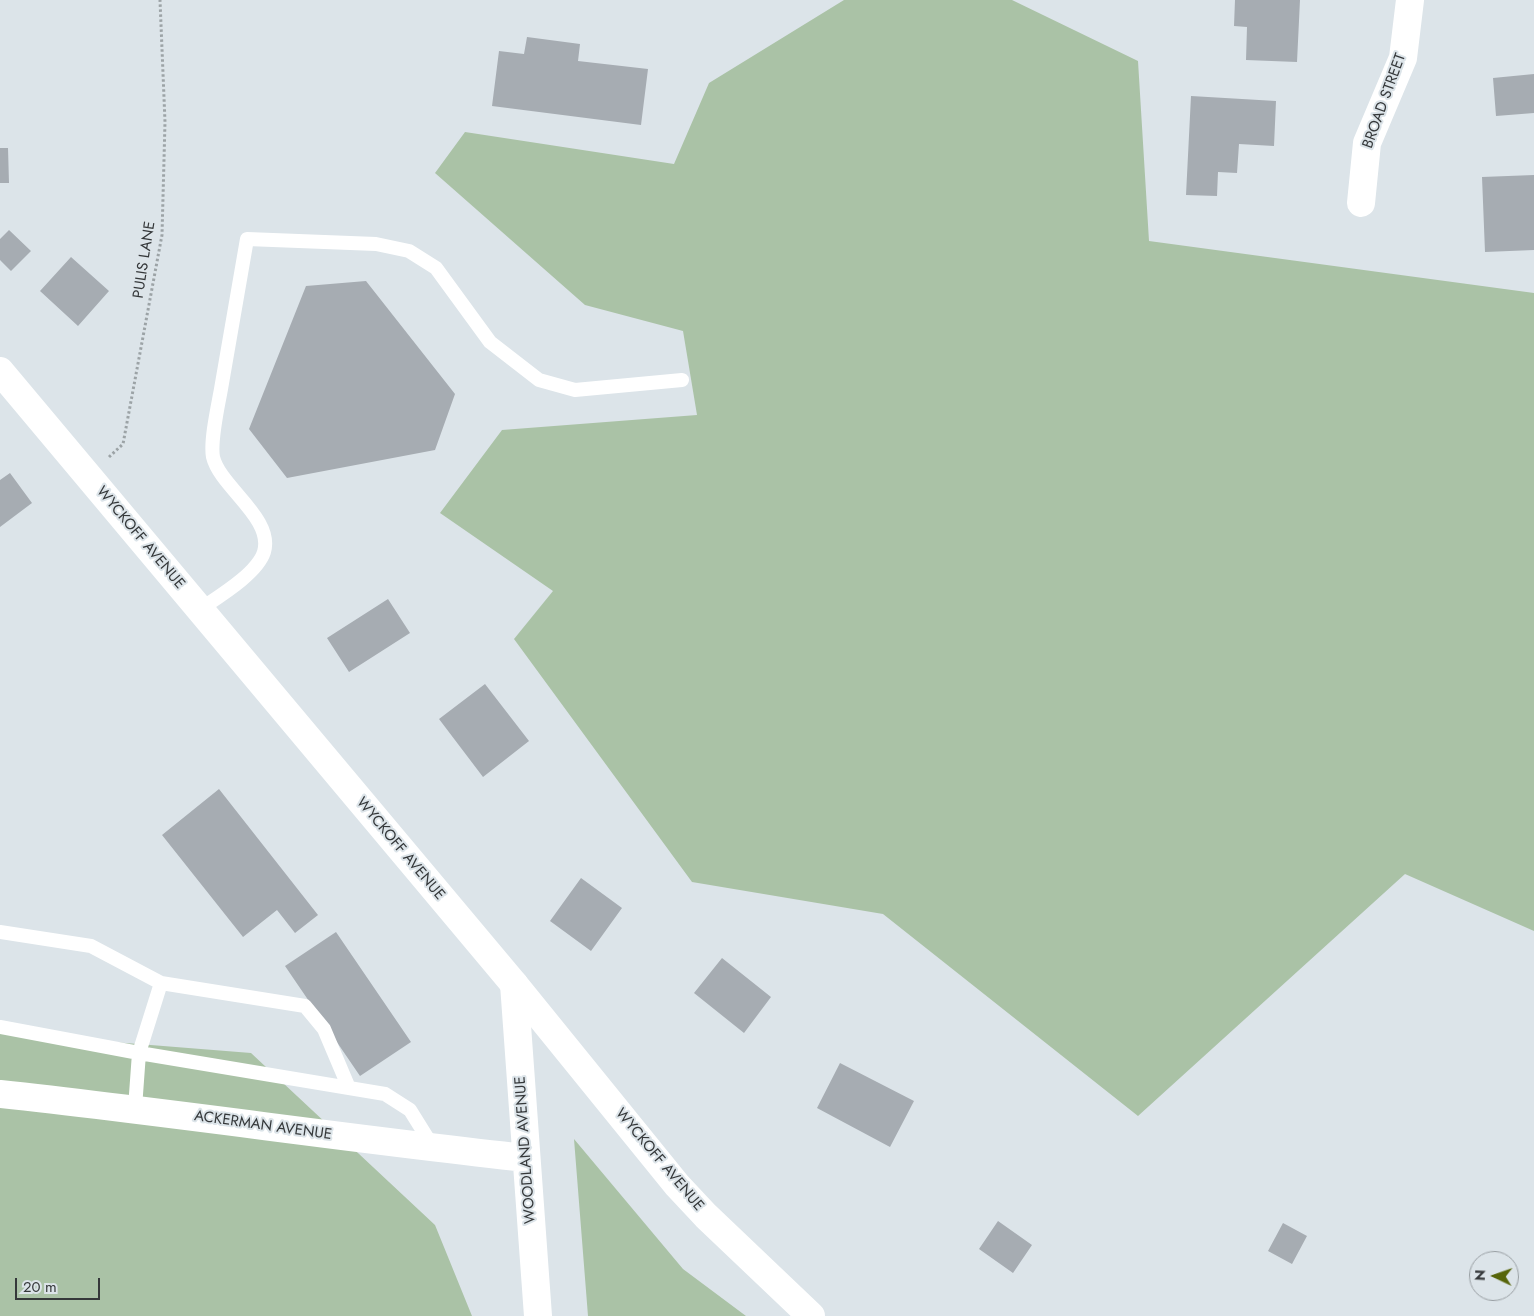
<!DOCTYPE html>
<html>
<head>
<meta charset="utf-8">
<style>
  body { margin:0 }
  #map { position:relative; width:1534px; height:1316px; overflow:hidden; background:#dce4e9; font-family:Jost,sans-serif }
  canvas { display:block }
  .north { position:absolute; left:1469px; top:1251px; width:50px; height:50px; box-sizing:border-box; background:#dce4e9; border:1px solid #999fa3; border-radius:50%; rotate:273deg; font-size:14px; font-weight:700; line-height:20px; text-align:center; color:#35383a }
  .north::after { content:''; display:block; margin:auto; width:18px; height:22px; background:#57650a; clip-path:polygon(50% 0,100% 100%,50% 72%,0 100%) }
  .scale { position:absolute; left:15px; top:1278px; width:85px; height:22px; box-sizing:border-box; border:2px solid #35383a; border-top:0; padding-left:6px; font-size:15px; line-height:18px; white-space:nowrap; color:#35383a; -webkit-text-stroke:4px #dce4e9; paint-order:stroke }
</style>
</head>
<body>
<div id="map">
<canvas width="1534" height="1316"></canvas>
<div class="north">N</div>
<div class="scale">20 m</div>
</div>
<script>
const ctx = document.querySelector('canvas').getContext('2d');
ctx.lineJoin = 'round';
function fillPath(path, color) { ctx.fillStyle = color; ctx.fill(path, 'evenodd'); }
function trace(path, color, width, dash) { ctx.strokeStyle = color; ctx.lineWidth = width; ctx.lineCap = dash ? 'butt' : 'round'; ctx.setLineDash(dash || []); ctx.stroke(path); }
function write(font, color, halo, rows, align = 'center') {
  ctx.font = font + ' Jost,sans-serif'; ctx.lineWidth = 4; ctx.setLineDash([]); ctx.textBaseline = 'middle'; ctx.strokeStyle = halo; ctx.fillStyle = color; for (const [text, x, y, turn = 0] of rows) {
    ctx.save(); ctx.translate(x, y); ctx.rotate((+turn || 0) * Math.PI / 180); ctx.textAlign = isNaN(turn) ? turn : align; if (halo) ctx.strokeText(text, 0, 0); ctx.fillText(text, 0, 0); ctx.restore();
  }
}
fillPath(new Path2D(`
  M844,0H1012L1138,61L1149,241L1534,293V931L1405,874L1138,1116L883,914L692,882L514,639L553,591L440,513L502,430L697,415L683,331L585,305L435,173L465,132L674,164L709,83Z
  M0,1033L251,1053L435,1225L472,1316H0Z
  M574,1139L683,1269L746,1316H588Z`), '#aac2a6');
fillPath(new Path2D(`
  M1235,0H1300L1297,62L1246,60L1247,27L1234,26Z
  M527,37L580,44L578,61L648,69L641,125L492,106L499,51L524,54Z
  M1534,74V113L1496,116L1493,78Z
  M1191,96L1276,101L1274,146L1239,144L1237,173L1218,172L1217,196L1186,195Z
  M0,148H8L9,183H0Z
  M1534,175V250L1485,252L1482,177Z
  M9,230L31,251L11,271L0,260V239Z
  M71,257L109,291L78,326L40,291Z
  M366,281L455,394L435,450L287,478L249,429L306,286Z
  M10,473L32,503L0,527V480Z
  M388,599L410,633L349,672L327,638Z
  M485,684L529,741L483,777L439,719Z
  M219,789L318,915L295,933L277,910L243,937L162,835Z
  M581,878L622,908L591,951L550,921Z
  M336,932L411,1042L360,1076L285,966Z
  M722,958L771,997L744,1033L694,993Z
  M840,1063L914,1101L890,1147L817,1108Z
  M998,1221L1032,1245L1013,1273L979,1249Z
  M1283,1223L1307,1236L1292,1264L1268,1251Z`), '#a6acb2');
trace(new Path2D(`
  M109,457L123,444L162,235L165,122L160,0`), '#9ca3a6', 3, [2.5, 2.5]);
trace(new Path2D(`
  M199,610C218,597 257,574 264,552C274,518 220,487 213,457C210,441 218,406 221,389C230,339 238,289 247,239L376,244L409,251L436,268L490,342L539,380L575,390L682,380
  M0,932L91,946L161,983L305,1006L324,1029L349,1088
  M0,1027L139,1053L161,983
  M135,1108L139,1053L385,1094L410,1110L433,1147`), '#fff', 14);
trace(new Path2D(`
  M1361,203L1367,143L1403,58L1410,0
  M514,984L538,1316
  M0,1094C176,1113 351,1139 526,1158`), '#fff', 28);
trace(new Path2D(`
  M0,371L514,984L677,1185L706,1216L811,1316`), '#fff', 28);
write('15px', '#35383a', '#dce4e9', [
  ["BROAD STREET",1385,101,-70],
  ["PULIS LANE",145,260,-81],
  ["WYCKOFF AVENUE",140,538,50],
  ["WYCKOFF AVENUE",400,849,50],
  ["ACKERMAN AVENUE",263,1126,8],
  ["WOODLAND AVENUE",526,1150,-94],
  ["WYCKOFF AVENUE",659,1160,50]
]);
</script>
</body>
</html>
